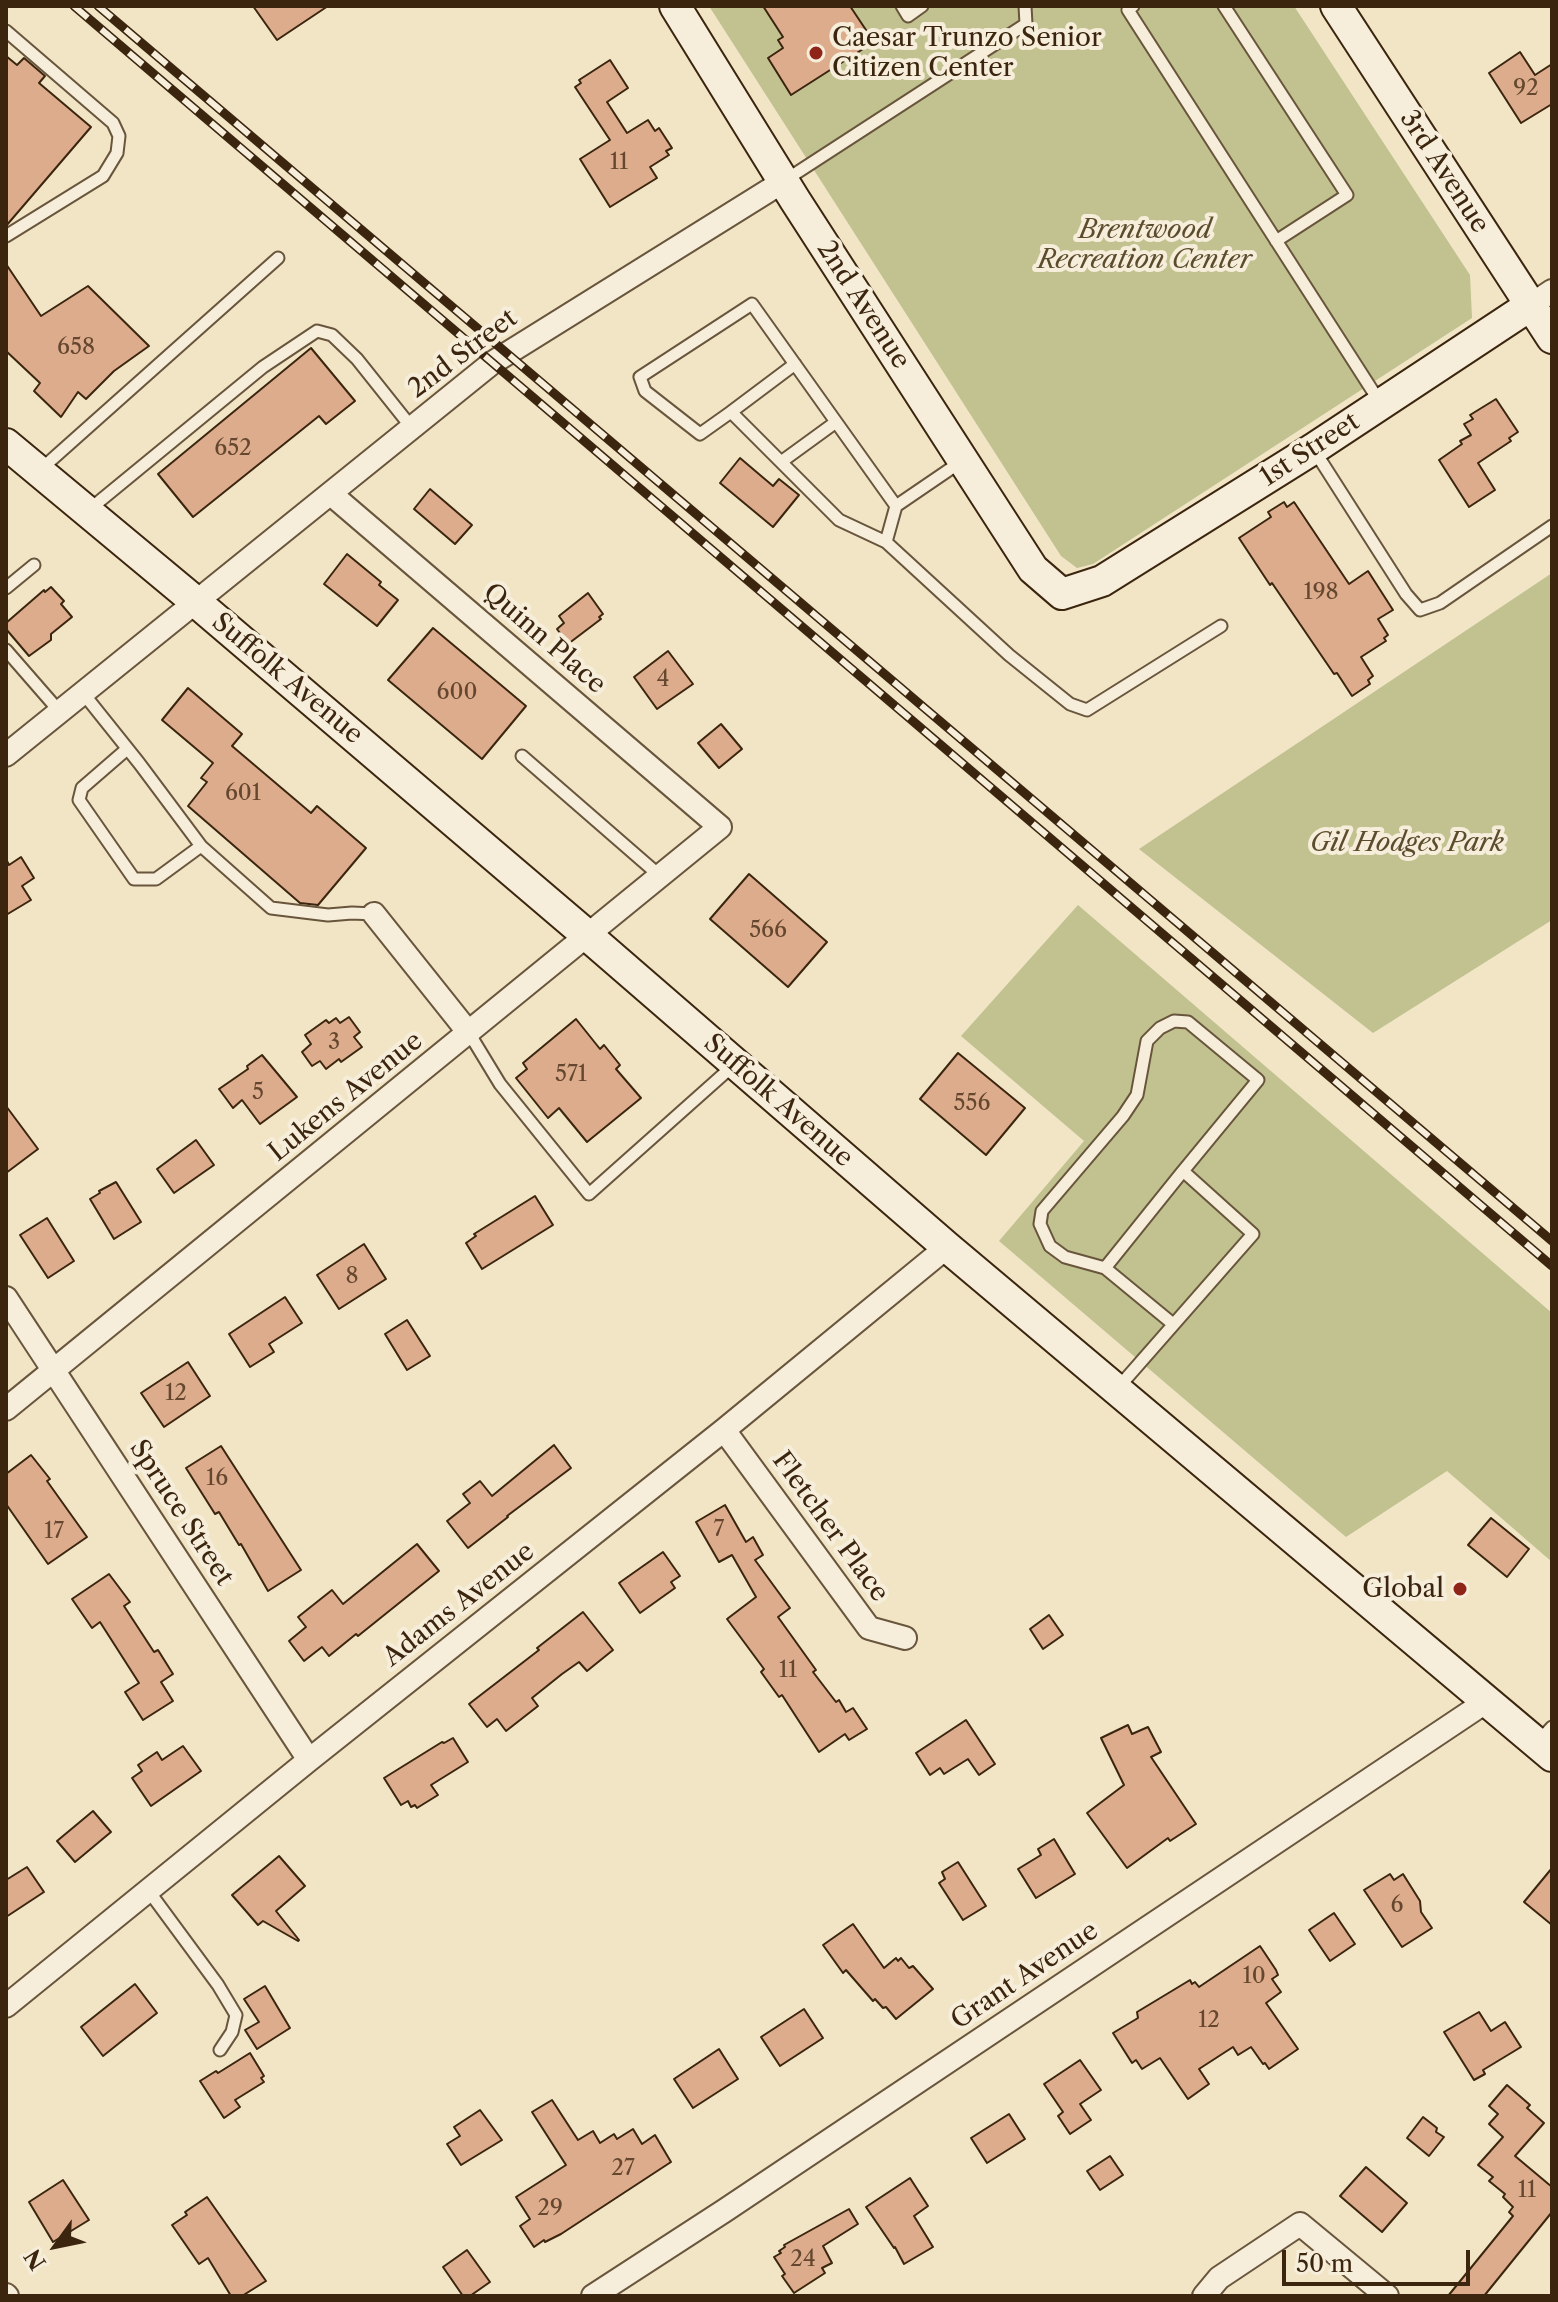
<!DOCTYPE html>
<html>
<head>
<meta charset="utf-8">
<style>
  body { margin:0 }
  #map { position:relative; width:1558px; height:2302px; overflow:hidden; background:#f1e5c6; font-family:"Libre Caslon Text",serif }
  canvas { display:block }
  .frame { position:absolute; inset:0; border:8px solid #3b250e; pointer-events:none }
  .north { position:absolute; left:16px; top:2206px; width:80px; height:80px; -webkit-text-stroke:6px #f6eeda; paint-order:stroke; rotate:237deg; font-size:22px; font-weight:700; line-height:32px; text-align:center; color:#3b250e }
  .north::after { content:''; display:block; margin:auto; width:28px; height:36px; background:#3b250e; clip-path:polygon(50% 0,100% 100%,50% 72%,0 100%) }
  .scale { position:absolute; left:1282px; top:2250px; width:188px; height:36px; box-sizing:border-box; border:4px solid #3b250e; border-top:0; padding-left:10px; font-size:24px; line-height:28px; white-space:nowrap; color:#3b250e; -webkit-text-stroke:6px #f6eeda; paint-order:stroke }
</style>
</head>
<body>
<div id="map">
<canvas width="1558" height="2302"></canvas>
<div class="frame"></div>
<div class="north">N</div>
<div class="scale">50 m</div>
</div>
<script>
const ctx = document.querySelector('canvas').getContext('2d');
ctx.lineJoin = 'round';
function fillPath(path, color) { ctx.fillStyle = color; ctx.fill(path, 'evenodd'); }
function trace(path, color, width, dash) { ctx.strokeStyle = color; ctx.lineWidth = width; ctx.lineCap = dash ? 'butt' : 'round'; ctx.setLineDash(dash || []); ctx.stroke(path); }
function write(font, color, halo, rows, align = 'center') {
  ctx.font = font + ' "Libre Caslon Text",serif'; ctx.lineWidth = 8; ctx.setLineDash([]); ctx.textBaseline = 'middle'; ctx.strokeStyle = halo; ctx.fillStyle = color; for (const [text, x, y, turn = 0] of rows) {
    ctx.save(); ctx.translate(x, y); ctx.rotate((+turn || 0) * Math.PI / 180); ctx.textAlign = isNaN(turn) ? turn : align; if (halo) ctx.strokeText(text, 0, 0); ctx.fillText(text, 0, 0); ctx.restore();
  }
}
fillPath(new Path2D(`
  M709,6H1294L1470,275L1472,318L1093,564L1077,568L1061,556Z
  M1552,573V920L1373,1033L1139,849Z
  M1078,905L1552,1313V1562L1447,1471L1346,1537L999,1241L1084,1141L961,1036Z`), '#c1c290');
const building = new Path2D(`
  M253,6H328L277,40Z
  M763,6H850L874,42L791,95L768,58L783,48L778,40L783,37Z
  M1520,52L1535,75L1552,64V104L1521,123L1489,73Z
  M6,56L17,65L24,58L45,76L39,83L91,127L6,226Z
  M610,60L628,88L607,102L627,133L648,120L655,131L659,128L672,148L666,151L669,155L650,167L657,178L610,207L580,159L610,140L575,87L581,83L579,80Z
  M6,264L41,316L88,286L149,346L114,371L86,399L78,392L61,417L34,391L40,383L6,351Z
  M311,348L355,401L326,424L319,416L193,517L158,474Z
  M1496,399L1518,432L1509,438L1511,441L1478,463L1495,490L1469,507L1439,460L1462,444L1460,441L1471,435L1464,424L1473,419L1470,415Z
  M740,458L773,486L779,479L799,495L773,527L720,483Z
  M430,489L472,525L455,544L414,509Z
  M1284,502L1287,507L1294,502L1349,584L1368,571L1393,610L1378,619L1388,635L1384,638L1386,641L1361,657L1373,676L1368,680L1370,684L1352,696L1337,673L1334,674L1272,583L1270,585L1239,538L1271,517L1268,512Z
  M347,554L381,582L379,585L398,600L377,626L324,584Z
  M51,587L64,601L61,604L72,617L51,634V640L29,656L6,629V623L44,590L45,592Z
  M588,593L603,614L599,617L601,619L568,644L557,629L564,623L559,616Z
  M433,628L526,706L482,759L388,680Z
  M668,651L693,684L657,709L634,677Z
  M188,688L242,734L232,746L311,813L317,806L366,848L318,905L300,903L188,806L207,782L201,778L213,763L162,720Z
  M721,724L742,749L719,768L698,743Z
  M21,857L34,878L22,886L31,900L6,915V859L9,865Z
  M749,874L827,942L788,987L710,919Z
  M349,1017L360,1032L354,1037L362,1047L341,1062L339,1059L326,1069L320,1061L312,1066L302,1052L311,1044L305,1035L326,1020L329,1023L336,1018L340,1023Z
  M576,1019L600,1049L604,1045L620,1065L616,1069L641,1098L587,1142L559,1108L548,1118L516,1078L527,1069L523,1063Z
  M958,1053L1025,1108L986,1155L920,1099Z
  M262,1055L297,1097L260,1124L242,1100L233,1108L219,1089L248,1069L247,1066Z
  M6,1106L38,1149L6,1173Z
  M196,1140L214,1165L174,1193L157,1169Z
  M116,1182L141,1222L114,1239L90,1199L100,1193L99,1191Z
  M535,1196L553,1225L482,1269L466,1243L476,1236L474,1234Z
  M47,1218L74,1261L48,1278L20,1235Z
  M364,1244L386,1279L339,1309L317,1275Z
  M285,1297L302,1323L269,1344L274,1352L250,1367L229,1334Z
  M407,1320L430,1356L407,1370L385,1334Z
  M188,1362L210,1396L164,1427L141,1393Z
  M554,1445L571,1468L507,1516L508,1517L468,1548L447,1521L470,1503L463,1494L480,1481L492,1496Z
  M221,1446L301,1570L268,1591L241,1544L239,1545L219,1512L215,1514L186,1468Z
  M31,1455L50,1479L47,1481L87,1537L48,1564L6,1504V1474Z
  M725,1505L746,1542L753,1537L763,1555L755,1560L790,1608L778,1617L816,1670L813,1672L836,1702L839,1700L846,1712L853,1708L867,1729L849,1740L845,1734L819,1752L782,1695L779,1697L761,1672L764,1669L727,1619L756,1597L732,1555L719,1562L696,1522Z
  M1491,1518L1529,1549L1507,1577L1468,1545Z
  M417,1544L439,1571L358,1636L356,1634L329,1656L322,1647L304,1661L289,1641L306,1627L298,1617L332,1590L343,1604Z
  M663,1552L680,1576L671,1582L675,1588L640,1613L619,1583Z
  M109,1574L130,1602L124,1606L154,1652L158,1650L173,1674L161,1682L173,1701L143,1720L125,1692L139,1683L100,1622L92,1628L72,1599Z
  M583,1612L613,1650L587,1671L579,1662L562,1674L532,1698L538,1706L506,1731L497,1719L487,1727L469,1704L539,1650L537,1648Z
  M1049,1615L1063,1635L1043,1649L1030,1629Z
  M966,1720L995,1764L979,1775L968,1759L944,1774L940,1768L930,1775L916,1753Z
  M1128,1725L1132,1734L1148,1727L1161,1752L1151,1757L1196,1824L1170,1841L1168,1838L1127,1868L1087,1813L1124,1785L1101,1738Z
  M453,1738L468,1762L431,1785L438,1795L417,1808L415,1805L411,1807L408,1801L401,1805L384,1778L442,1742L444,1743Z
  M183,1746L201,1771L151,1806L132,1778L142,1771L138,1765L157,1752L162,1760Z
  M93,1811L111,1832L75,1862L57,1841Z
  M1054,1839L1075,1874L1036,1898L1018,1869L1041,1855L1038,1849Z
  M279,1856L305,1886L276,1911L299,1940L298,1941L263,1921L258,1925L232,1895Z
  M958,1862L986,1906L963,1920L939,1883L945,1879L942,1872Z
  M27,1867L44,1892L6,1917V1880Z
  M1552,1868V1925L1524,1902Z
  M1390,1874L1394,1880L1403,1874L1420,1901L1421,1912L1432,1928L1402,1947L1364,1890Z
  M1334,1913L1355,1944L1330,1961L1309,1930Z
  M853,1924L884,1968L896,1958L898,1961L901,1958L909,1968L913,1966L933,1989L896,2019L886,2007L883,2008L875,1999L873,2001L846,1970L843,1973L823,1945Z
  M1260,1946L1276,1970L1278,1975L1272,1979L1281,1992L1266,2003L1298,2049L1269,2069L1265,2063L1263,2064L1251,2047L1238,2055L1233,2047L1199,2069L1209,2084L1188,2099L1160,2058L1142,2069L1136,2060L1132,2063L1113,2033L1138,2018L1137,2012L1190,1980L1192,1984L1195,1982L1199,1987Z
  M135,1984L157,2013L103,2056L81,2027Z
  M265,1986L290,2028L257,2049L245,2030L259,2022L244,1999Z
  M804,2009L823,2038L780,2066L761,2037Z
  M1479,2012L1491,2031L1505,2022L1521,2047L1483,2070L1485,2074L1474,2080L1444,2032Z
  M719,2049L738,2079L693,2108L674,2079Z
  M250,2053L264,2076L261,2078L264,2082L235,2100L240,2107L224,2118L200,2081L216,2071L218,2073Z
  M1080,2060L1101,2090L1080,2104L1091,2120L1070,2134L1058,2116L1063,2112L1044,2084Z
  M1507,2085L1530,2105L1527,2108L1544,2123L1515,2156L1552,2187V2212L1484,2296H1448L1513,2216L1509,2212L1513,2207L1503,2197L1505,2194L1489,2181L1493,2177L1478,2165L1503,2137L1489,2124L1498,2114L1489,2106Z
  M552,2100L578,2140L593,2131L600,2143L614,2134L617,2139L633,2129L642,2144L655,2135L671,2162L561,2234L545,2242L544,2240L534,2247L520,2226L530,2219L516,2197L566,2165L532,2112Z
  M480,2110L502,2140L461,2165L447,2144L460,2136L454,2127Z
  M1009,2114L1025,2139L987,2163L971,2138Z
  M1423,2117L1437,2128L1436,2132L1444,2137L1429,2156L1407,2138Z
  M1110,2156L1123,2175L1100,2190L1087,2171Z
  M1366,2167L1407,2203L1382,2232L1340,2196Z
  M910,2178L928,2206L914,2216L933,2247L904,2264L895,2247L894,2248L866,2207Z
  M63,2180L89,2220L53,2242L29,2202Z
  M207,2197L266,2281L242,2296H231L208,2258L199,2264L172,2225L187,2215L185,2212Z
  M849,2209L858,2224L823,2246L832,2263L822,2268L825,2273L794,2293L782,2276L785,2274L774,2257L781,2253L779,2251L785,2247L784,2245Z
  M467,2250L490,2282L470,2296H463L443,2267Z`);
fillPath(building, '#ddac8c');
trace(building, '#3b250e', 2);
const lane = new Path2D(`
  M902,6L908,16L922,6
  M1133,6L1128,10L1381,404
  M1224,6L1347,195L1276,241
  M6,31L113,123L119,136L117,153L103,176L6,236
  M784,181L1026,24L1025,6
  M731,412L795,364
  M1314,450L1406,594L1420,610L1440,603L1552,526
  M962,461L896,506L886,542L1009,655L1070,704L1087,710L1221,626
  M781,462L836,422
  M39,471L278,258
  M90,509L263,367L317,331L332,335L357,359L412,428
  M886,542L839,520L731,412L700,434L645,391L640,377L752,304L896,506
  M6,588L34,565
  M6,650L60,712
  M83,693L139,763L201,846L271,908L328,915L352,913L374,914
  M127,749L82,788L79,800L134,879H156L201,846
  M522,756L660,876
  M469,1033L500,1084L589,1194L735,1064
  M1105,1268L1183,1171
  M1117,1389L1253,1234L1183,1171L1258,1080L1188,1022L1174,1021L1160,1028L1147,1041L1137,1095L1123,1116L1042,1211L1040,1224L1050,1246L1065,1257L1105,1268L1173,1324
  M1537,1743L1552,1727
  M148,1890L218,1985L236,2015L232,2032L220,2050`);
const street = new Path2D(`
  M1531,305L1552,291
  M6,755L492,363L784,181
  M374,914L469,1033
  M6,1298L309,1760
  M6,1409L720,827L331,494
  M724,1430L869,1628L905,1638
  M6,2006L309,1760L724,1430L947,1247
  M6,2295L7,2296
  M593,2296L724,2211L1487,1701
  M1204,2296L1219,2278L1300,2224L1387,2296`);
const secondary = new Path2D(`
  M675,6L795,200L1033,569L1062,594L1102,581L1313,449L1531,305
  M1336,6L1552,338
  M6,444L196,602L588,936L947,1247L1552,1756`);
trace(lane, '#68553c', 15);
trace(street, '#68553c', 26);
trace(secondary, '#3b250e', 34);
trace(lane, '#f6eeda', 11);
trace(street, '#f6eeda', 22);
trace(secondary, '#f6eeda', 30);
const rail = new Path2D(`
  M74,6L1552,1266
  M98,6L1552,1241`);
trace(rail, '#3b250e', 9);
trace(rail, '#f6eeda', 6, [18]);
for (const [x, y, r, color] of [
  [816,53,8,"#8f2418"],
  [1460,1589,8,"#8f2418"]
]) { const dot = new Path2D(); dot.arc(x, y, r, 0, 2 * Math.PI); ctx.fillStyle = color; ctx.fill(dot); trace(dot, '#f6eeda', 3); }
write('22px', '#64472e', null, [
  ["92",1526,89],
  ["11",619,163],
  ["658",76,348],
  ["652",233,449],
  ["198",1321,593],
  ["4",663,680],
  ["600",457,693],
  ["601",243,794],
  ["566",768,931],
  ["3",334,1043],
  ["571",571,1075],
  ["5",258,1093],
  ["556",972,1104],
  ["8",352,1277],
  ["12",176,1394],
  ["16",217,1479],
  ["7",719,1530],
  ["17",54,1532],
  ["11",788,1671],
  ["6",1397,1906],
  ["10",1254,1977],
  ["12",1209,2021],
  ["27",623,2169],
  ["11",1527,2191],
  ["29",550,2209],
  ["24",803,2260]
]);
write('26px', '#3b250e', '#f6eeda', [
  ["Caesar Trunzo Senior",832,38],
  ["Citizen Center",832,68],
  ["Global",1444,1589,"right"]
], 'left');
write('26px', '#3b250e', '#f6eeda', [
  ["3rd Avenue",1444,172,57],
  ["2nd Avenue",863,305,57],
  ["2nd Street",463,354,-37],
  ["1st Street",1310,450,-33],
  ["Quinn Place",544,639,41],
  ["Suffolk Avenue",287,679,40],
  ["Lukens Avenue",346,1097,-39],
  ["Suffolk Avenue",778,1101,41],
  ["Spruce Street",181,1513,57],
  ["Fletcher Place",830,1527,54],
  ["Adams Avenue",459,1605,-38],
  ["Grant Avenue",1025,1976,-34]
]);
write('italic 26px', '#5c4c2e', '#f6eeda', [
  ["Brentwood",1145,230],
  ["Recreation Center",1145,260],
  ["Gil Hodges Park",1407,843]
]);
</script>
</body>
</html>
